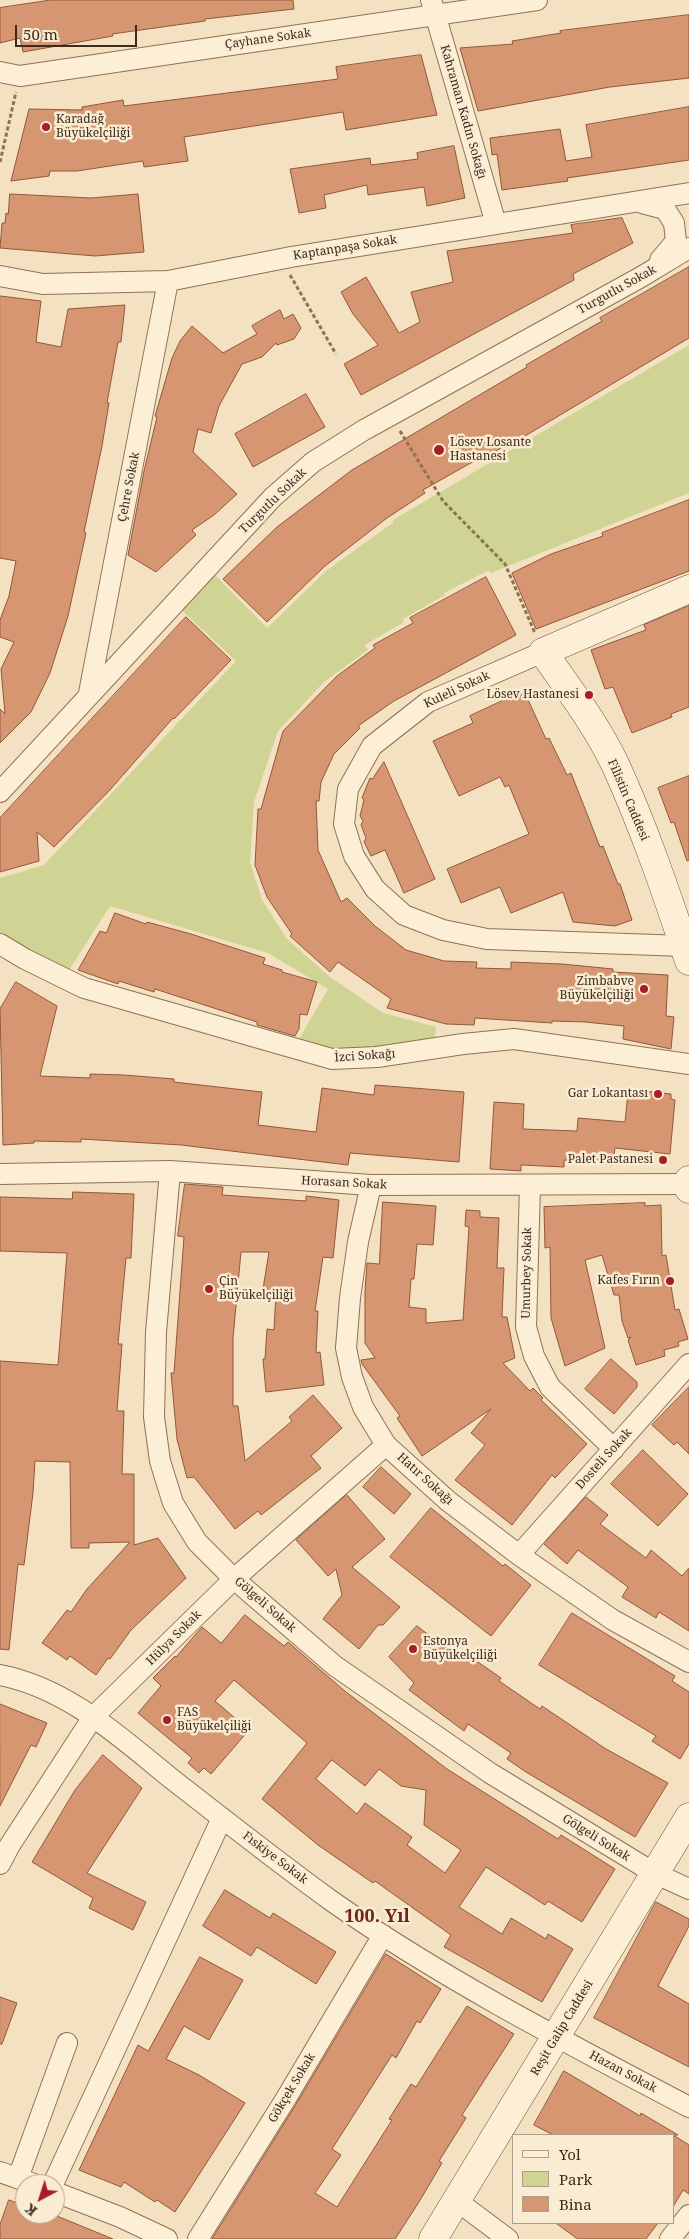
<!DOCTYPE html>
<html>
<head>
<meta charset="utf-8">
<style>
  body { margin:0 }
  #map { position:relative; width:689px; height:2239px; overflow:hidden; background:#f3e1c1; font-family:"Noto Serif",serif }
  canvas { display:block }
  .legend { position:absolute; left:512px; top:2134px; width:162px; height:90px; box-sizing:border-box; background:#faecd2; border:1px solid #ae9e89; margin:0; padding:6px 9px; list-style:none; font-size:15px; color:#3d2a1c }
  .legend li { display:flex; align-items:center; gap:10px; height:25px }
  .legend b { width:25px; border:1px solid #ae9e89 }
  .north { position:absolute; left:15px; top:2174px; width:50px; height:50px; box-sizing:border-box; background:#faecd2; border:1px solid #ae9e89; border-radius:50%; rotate:220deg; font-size:14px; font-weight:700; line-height:20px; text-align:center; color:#3d2a1c }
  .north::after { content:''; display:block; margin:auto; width:18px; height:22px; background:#a61e27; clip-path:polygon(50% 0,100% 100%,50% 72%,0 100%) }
  .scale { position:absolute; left:15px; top:25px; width:122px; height:22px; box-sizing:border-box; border:2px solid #3d2a1c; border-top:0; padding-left:6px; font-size:15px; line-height:18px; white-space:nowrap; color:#3d2a1c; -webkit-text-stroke:4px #faecd2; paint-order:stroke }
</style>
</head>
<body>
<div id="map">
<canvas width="689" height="2239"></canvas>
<ul class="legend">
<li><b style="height:6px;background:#fdefd6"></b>Yol</li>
<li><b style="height:14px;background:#cfd393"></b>Park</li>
<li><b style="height:14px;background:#d69672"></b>Bina</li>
</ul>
<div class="north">K</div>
<div class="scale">50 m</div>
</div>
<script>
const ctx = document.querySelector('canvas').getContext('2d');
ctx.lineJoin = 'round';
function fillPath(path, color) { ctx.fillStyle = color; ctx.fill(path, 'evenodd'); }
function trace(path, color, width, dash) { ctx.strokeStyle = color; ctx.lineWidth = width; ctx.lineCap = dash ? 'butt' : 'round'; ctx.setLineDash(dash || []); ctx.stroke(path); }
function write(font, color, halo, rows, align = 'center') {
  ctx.font = font + ' "Noto Serif",serif'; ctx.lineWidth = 5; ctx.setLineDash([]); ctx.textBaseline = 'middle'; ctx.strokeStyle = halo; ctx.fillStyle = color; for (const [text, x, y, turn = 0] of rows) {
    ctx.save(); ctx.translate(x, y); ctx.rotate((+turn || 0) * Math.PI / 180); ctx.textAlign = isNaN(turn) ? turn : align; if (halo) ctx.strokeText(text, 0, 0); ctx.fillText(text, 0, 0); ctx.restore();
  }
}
fillPath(new Path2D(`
  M689,345V493L491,573L489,570L444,593L445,595L403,619L404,622L365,645L368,650L324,682L278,731L254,802L250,862L262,900L287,939L330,977L383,1013L436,1027L434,1048L377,1057L294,1048L328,989L268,953L110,906L64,978L0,944V878L44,865L236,661L174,603L207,567L267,628L326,571L394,522L393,520Z`), '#cfd393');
const building = new Path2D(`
  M51,0H293L294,9L205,19V21L112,34L113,36L23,52L20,38L0,43V8Z
  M689,15V78L610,87L478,111L460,48L513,44L512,41L561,33L560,31Z
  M421,55L437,115L346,130L343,112L184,137L188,161L144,167L143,161L77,171H50L49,176L11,181L29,109L82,110V107L123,100L124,106L338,79L336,67Z
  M689,107V160L567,178L568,181L502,190L497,154L492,155L490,138L560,129L566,161L592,157L586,125Z
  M454,146L465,198L427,206L424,187L368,195L367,185L324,195L326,208L299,213L290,169L370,158L371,165L418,159L417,153Z
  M10,194L91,198L138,194L144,252L95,256L0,248L2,223H5L6,213L8,214Z
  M622,218L633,243L573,274L574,280L361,395L344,364L378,345L353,314L341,292L366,277L399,333L420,322L411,292L453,282L447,251L573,233L571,225Z
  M689,267V338L520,439L519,437L478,462L476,460L423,490L425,493L387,518L325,566L267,622L223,579L277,527L352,470L527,367L526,365L602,321L600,318Z
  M0,296L41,301L36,342L61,347L68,309L125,305L121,342H118L107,403H109L102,446L84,532L86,533L68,616L50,673L31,712L0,743V709L5,714L1,669L14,642L0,637V620L9,596L16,561L0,558Z
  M280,310L284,319L293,314L301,328L294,339L277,345L276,343L262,357L242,364L219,406L211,433L198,429L193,452L237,494L214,515L192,530L196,535L156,572L128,555L144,471L157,417L155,416L172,358L180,341L192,326L223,353L257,334L252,326Z
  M306,394L325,427L253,467L235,434Z
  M689,500V571L536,629L512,573L551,554L603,536L602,533Z
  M486,577L516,635L394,701L358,726L360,728L334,754L321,782L319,801H316L318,850L341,902L347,898L375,926L406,950L444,961L477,962L476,968L511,969V962L562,964L613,969V972L668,975L666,1016L674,1017L671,1049L623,1039L624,1026L585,1022L552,1021V1023L475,1018L474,1025L446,1024L387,1008L391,999L338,962L330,972L290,936L292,934L267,897L255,865L258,809H261L283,731L337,676L375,648L373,645L413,623L410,618Z
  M689,606V707L671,714L672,717L632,733L613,687L605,689L591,650L646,630L644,625Z
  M186,617L231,660L174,719L173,718L109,791L54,847L37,832L39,861L0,872V818Z
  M524,691L546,739L549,738L567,775L571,773L600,847L603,846L618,884H620L632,920L615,926L573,922L563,892L511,913L500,887L461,903L447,869L529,834L509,785L505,787L500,777L459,796L433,741L473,723L470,716Z
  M384,762L435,879L404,893L385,850L371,856L364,842L366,838L361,825L363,821L360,816L364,800L362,798L370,778L372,779Z
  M689,776V860L687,861L674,822L671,823L658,788Z
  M115,913L146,924L147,922L191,934L265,958L263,964L282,970V972L317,982L307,1015L300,1014L299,1029L295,1036L257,1025V1022L155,989L154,992L119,981L118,984L78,970L100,931L106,933Z
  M16,982L57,1006L40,1076L90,1078V1074L124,1075L174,1079V1082L262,1092L258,1125L316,1132L322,1088L374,1095L375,1085L464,1092L459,1162L350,1153L348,1165L181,1145L81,1139V1142L34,1141V1143L3,1145L0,1009Z
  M634,1090L671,1094V1099L675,1100L670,1154L615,1148L613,1165L564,1160V1167L521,1165V1171L490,1169L494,1102L524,1104L523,1129L577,1131L578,1118L625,1122L628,1093L634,1094Z
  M185,1184L223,1187L222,1195L306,1201V1196L339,1200L333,1258L323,1257L315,1311H318L316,1353L320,1352L324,1385L266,1392L263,1359H265L267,1329L274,1330L276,1291L263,1289L269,1252H241L233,1338V1406H238L245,1461L292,1421L289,1417L313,1395L342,1428L311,1456L321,1468L261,1515L258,1511L235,1529L194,1477L187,1478L177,1439L171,1373H174L184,1237L178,1236Z
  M73,1192L134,1194L131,1258H126L118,1344H122L117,1411H124L122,1474H134V1545L158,1538L186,1578L131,1630L110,1659L108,1658L96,1675L70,1656L67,1660L42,1643L67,1610L71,1612L87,1589L130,1542L89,1543V1548H71L70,1462L35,1461L33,1493L24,1565L18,1564L9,1650L0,1649V1361L58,1365L67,1253L0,1251V1197L72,1199Z
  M383,1202L436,1206L433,1245L417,1244L414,1279H411L409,1307L426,1309V1323L463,1320L469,1227L465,1226L466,1210L480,1211V1217L499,1218L497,1268H504L502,1317H507L515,1358L503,1363L530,1391L533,1388L543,1398L541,1400L587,1444L555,1478L552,1475L512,1525L455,1480L485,1445L471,1433L491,1409L422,1456L397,1418L400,1416L362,1364L361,1360L375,1358L365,1343V1292L367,1263L379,1264Z
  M645,1203V1206L661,1205L662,1256L666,1255L675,1310L679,1309L688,1339L678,1342L679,1346L664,1350L665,1356L636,1365L628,1340L631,1337L628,1338L622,1321L619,1295H614L602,1255L585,1260L605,1348L565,1366L551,1318L550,1247L545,1248L544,1207Z
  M611,1359L637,1382V1387L614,1414L585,1389Z
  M689,1387V1454L677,1442L674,1445L652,1425Z
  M643,1450L688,1494L658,1526L611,1484Z
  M381,1467L411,1494L394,1514L363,1487Z
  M347,1495L385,1539L352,1567L400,1607L383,1625H378L359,1649L323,1619L342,1595L336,1569L328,1576L296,1540Z
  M586,1497L608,1515L600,1524L646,1558L651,1550L682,1576L689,1568V1631L659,1612L656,1618L622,1597L628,1587L578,1550L567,1564L544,1544Z
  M431,1508L503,1566L505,1564L531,1585L491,1636L390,1557Z
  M572,1613L675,1676L672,1681L689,1692V1744L680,1759L652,1741L656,1736L539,1665Z
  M245,1615L284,1646L288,1642L346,1692L447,1769L558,1839L561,1835L615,1869L582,1922L548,1901L545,1905L486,1867L459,1907L502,1934L511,1918L546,1939L548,1934L573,1949L542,2002L444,1947L451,1935L375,1881L373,1883L318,1845L262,1799L307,1743L234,1680L215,1701L249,1730L211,1774L204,1768L199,1773L188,1763L192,1758L138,1713L161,1686L153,1678L175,1656L176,1657L202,1627L221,1643ZM332,1760L365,1786L379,1769L401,1786L426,1790L424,1825L461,1850L445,1873L407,1845L412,1837L365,1803L357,1814L316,1779Z
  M417,1626L442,1645L444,1642L473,1664L475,1660L501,1678L499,1681L540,1709L542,1706L606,1749L668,1783L635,1837L526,1772L507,1759L511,1753L468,1724L464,1731L409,1690L414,1683L389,1657Z
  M0,1704L47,1723L36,1747L31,1745L0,1806Z
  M103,1755L142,1788L87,1873L146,1902L133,1930L89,1908L93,1898L32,1862L75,1790Z
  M225,1890L270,1918L273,1913L336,1952L316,1984L257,1947L251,1956L203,1926Z
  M656,1902L689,1919V1926L658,1986L689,2004V2067L594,2018Z
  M386,1954L441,1989L420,2023L417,2021L396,2058L392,2055L332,2149L341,2155L315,2193L337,2207L392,2120L389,2119L411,2084L416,2087L467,2006L514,2034L462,2115L466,2118L439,2161L442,2163L419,2202L395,2239H212L295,2106Z
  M200,1957L243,1980L209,2040L184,2026L166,2059L199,2075L245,2103L175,2212L157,2200L155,2202L124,2182L121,2187L79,2170L138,2045L148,2051Z
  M0,1997L17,2003L2,2044H0Z
  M564,2071L640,2116L641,2113L678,2135H673L689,2145V2194L683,2190L673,2207V2135H553L534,2125Z
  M9,2200L25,2206V2214H52L113,2239H0V2225Z
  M556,2223H658L646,2239H578Z`);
fillPath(building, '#d69672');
trace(building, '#925739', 1);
const street = new Path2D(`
  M431,0L496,224
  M0,72L20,76L537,0
  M642,203L665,209L674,223L676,241L660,260
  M0,276L43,284L168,281L291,257L689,193
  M543,652L428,702L372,746L348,789L344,824L354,856L375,889L404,915L443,930L487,939L684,946
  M89,693L168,281
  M0,792L273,497L313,462L364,430L641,277L689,248
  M0,944L25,959L84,988L332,1059L377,1057L463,1044L514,1039L689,1064
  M170,1171L156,1332L154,1417L160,1461L173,1503L197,1542L234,1579L335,1666L490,1773L654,1873L689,1889
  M0,1174L170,1171L371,1185L688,1184
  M371,1185L358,1242L350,1298L346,1348L352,1377L363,1407L386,1445L448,1501L519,1555L613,1620L689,1662
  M530,1186L526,1327L534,1356L550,1387L614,1449
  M519,1555L689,1364
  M0,1675C68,1688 121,1738 173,1780C226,1821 279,1863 333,1902C445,1980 569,2044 689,2107
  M0,1864L10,1845L93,1717L234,1579L386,1445
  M0,2172L34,2184
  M18,2178L67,2043
  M53,2184L222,1818
  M55,2192L120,2217L167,2239
  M457,2201L508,2239
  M198,2239L285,2100L383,1935
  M670,2239L689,2215`);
const secondary = new Path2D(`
  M689,589L543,652C568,688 596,724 615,764C644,827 667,895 689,961
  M689,1180V1189
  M433,2239L689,1817`);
trace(street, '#907156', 22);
trace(secondary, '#715239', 29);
trace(new Path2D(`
  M0,162L16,92
  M290,275L336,354
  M400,431L443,501L505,564L535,633`), '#907156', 3, [4, 2.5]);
trace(street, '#fdefd6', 20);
trace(secondary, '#fdefd6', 28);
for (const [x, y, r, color] of [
  [46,127,5,"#a61e27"],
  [439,450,6,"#a61e27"],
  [589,695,5,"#a61e27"],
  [644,989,5,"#a61e27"],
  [658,1094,5,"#a61e27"],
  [663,1160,5,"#a61e27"],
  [670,1281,5,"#a61e27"],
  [209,1289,5,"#a61e27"],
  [413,1649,5,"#a61e27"],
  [167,1720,5,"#a61e27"]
]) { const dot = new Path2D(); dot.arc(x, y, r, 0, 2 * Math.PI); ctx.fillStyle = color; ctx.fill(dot); trace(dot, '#faecd2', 2); }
write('12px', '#3d2a1c', '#faecd2', [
  ["Çayhane Sokak",268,39,-8],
  ["Kahraman Kadın Sokağı",463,112,74],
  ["Kaptanpaşa Sokak",345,248,-9],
  ["Turgutlu Sokak",617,290,-29],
  ["Çehre Sokak",129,487,-79],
  ["Turgutlu Sokak",273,501,-44],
  ["Kuleli Sokak",457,690,-25],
  ["Filistin Caddesi",628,800,67],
  ["İzci Sokağı",365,1056,-4],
  ["Horasan Sokak",344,1183,3],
  ["Umurbey Sokak",527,1273,-89],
  ["Dosteli Sokak",604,1459,-48],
  ["Hatır Sokağı",425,1479,42],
  ["Gölgeli Sokak",265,1605,41],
  ["Hülya Sokak",174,1638,-45],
  ["Gölgeli Sokak",596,1838,32],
  ["Fıskiye Sokak",275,1858,37],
  ["Reşit Galip Caddesi",562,2028,-59],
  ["Hazan Sokak",623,2072,28],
  ["Gökçek Sokak",292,2088,-59]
]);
write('12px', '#3d2a1c', '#faecd2', [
  ["Karadağ",56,120],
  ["Büyükelçiliği",56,134],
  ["Lösev Losante",450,443],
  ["Hastanesi",450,457],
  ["Lösev Hastanesi",579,695,"right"],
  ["Zimbabve",634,982,"right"],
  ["Büyükelçiliği",634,996,"right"],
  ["Gar Lokantası",648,1094,"right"],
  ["Palet Pastanesi",653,1160,"right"],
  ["Kafes Fırın",660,1281,"right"],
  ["Çin",219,1282],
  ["Büyükelçiliği",219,1296],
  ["Estonya",423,1642],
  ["Büyükelçiliği",423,1656],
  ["FAS",177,1713],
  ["Büyükelçiliği",177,1727]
], 'left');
write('bold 18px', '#702316', '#faecd2', [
  ["100. Yıl",377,1917]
]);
</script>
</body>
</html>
